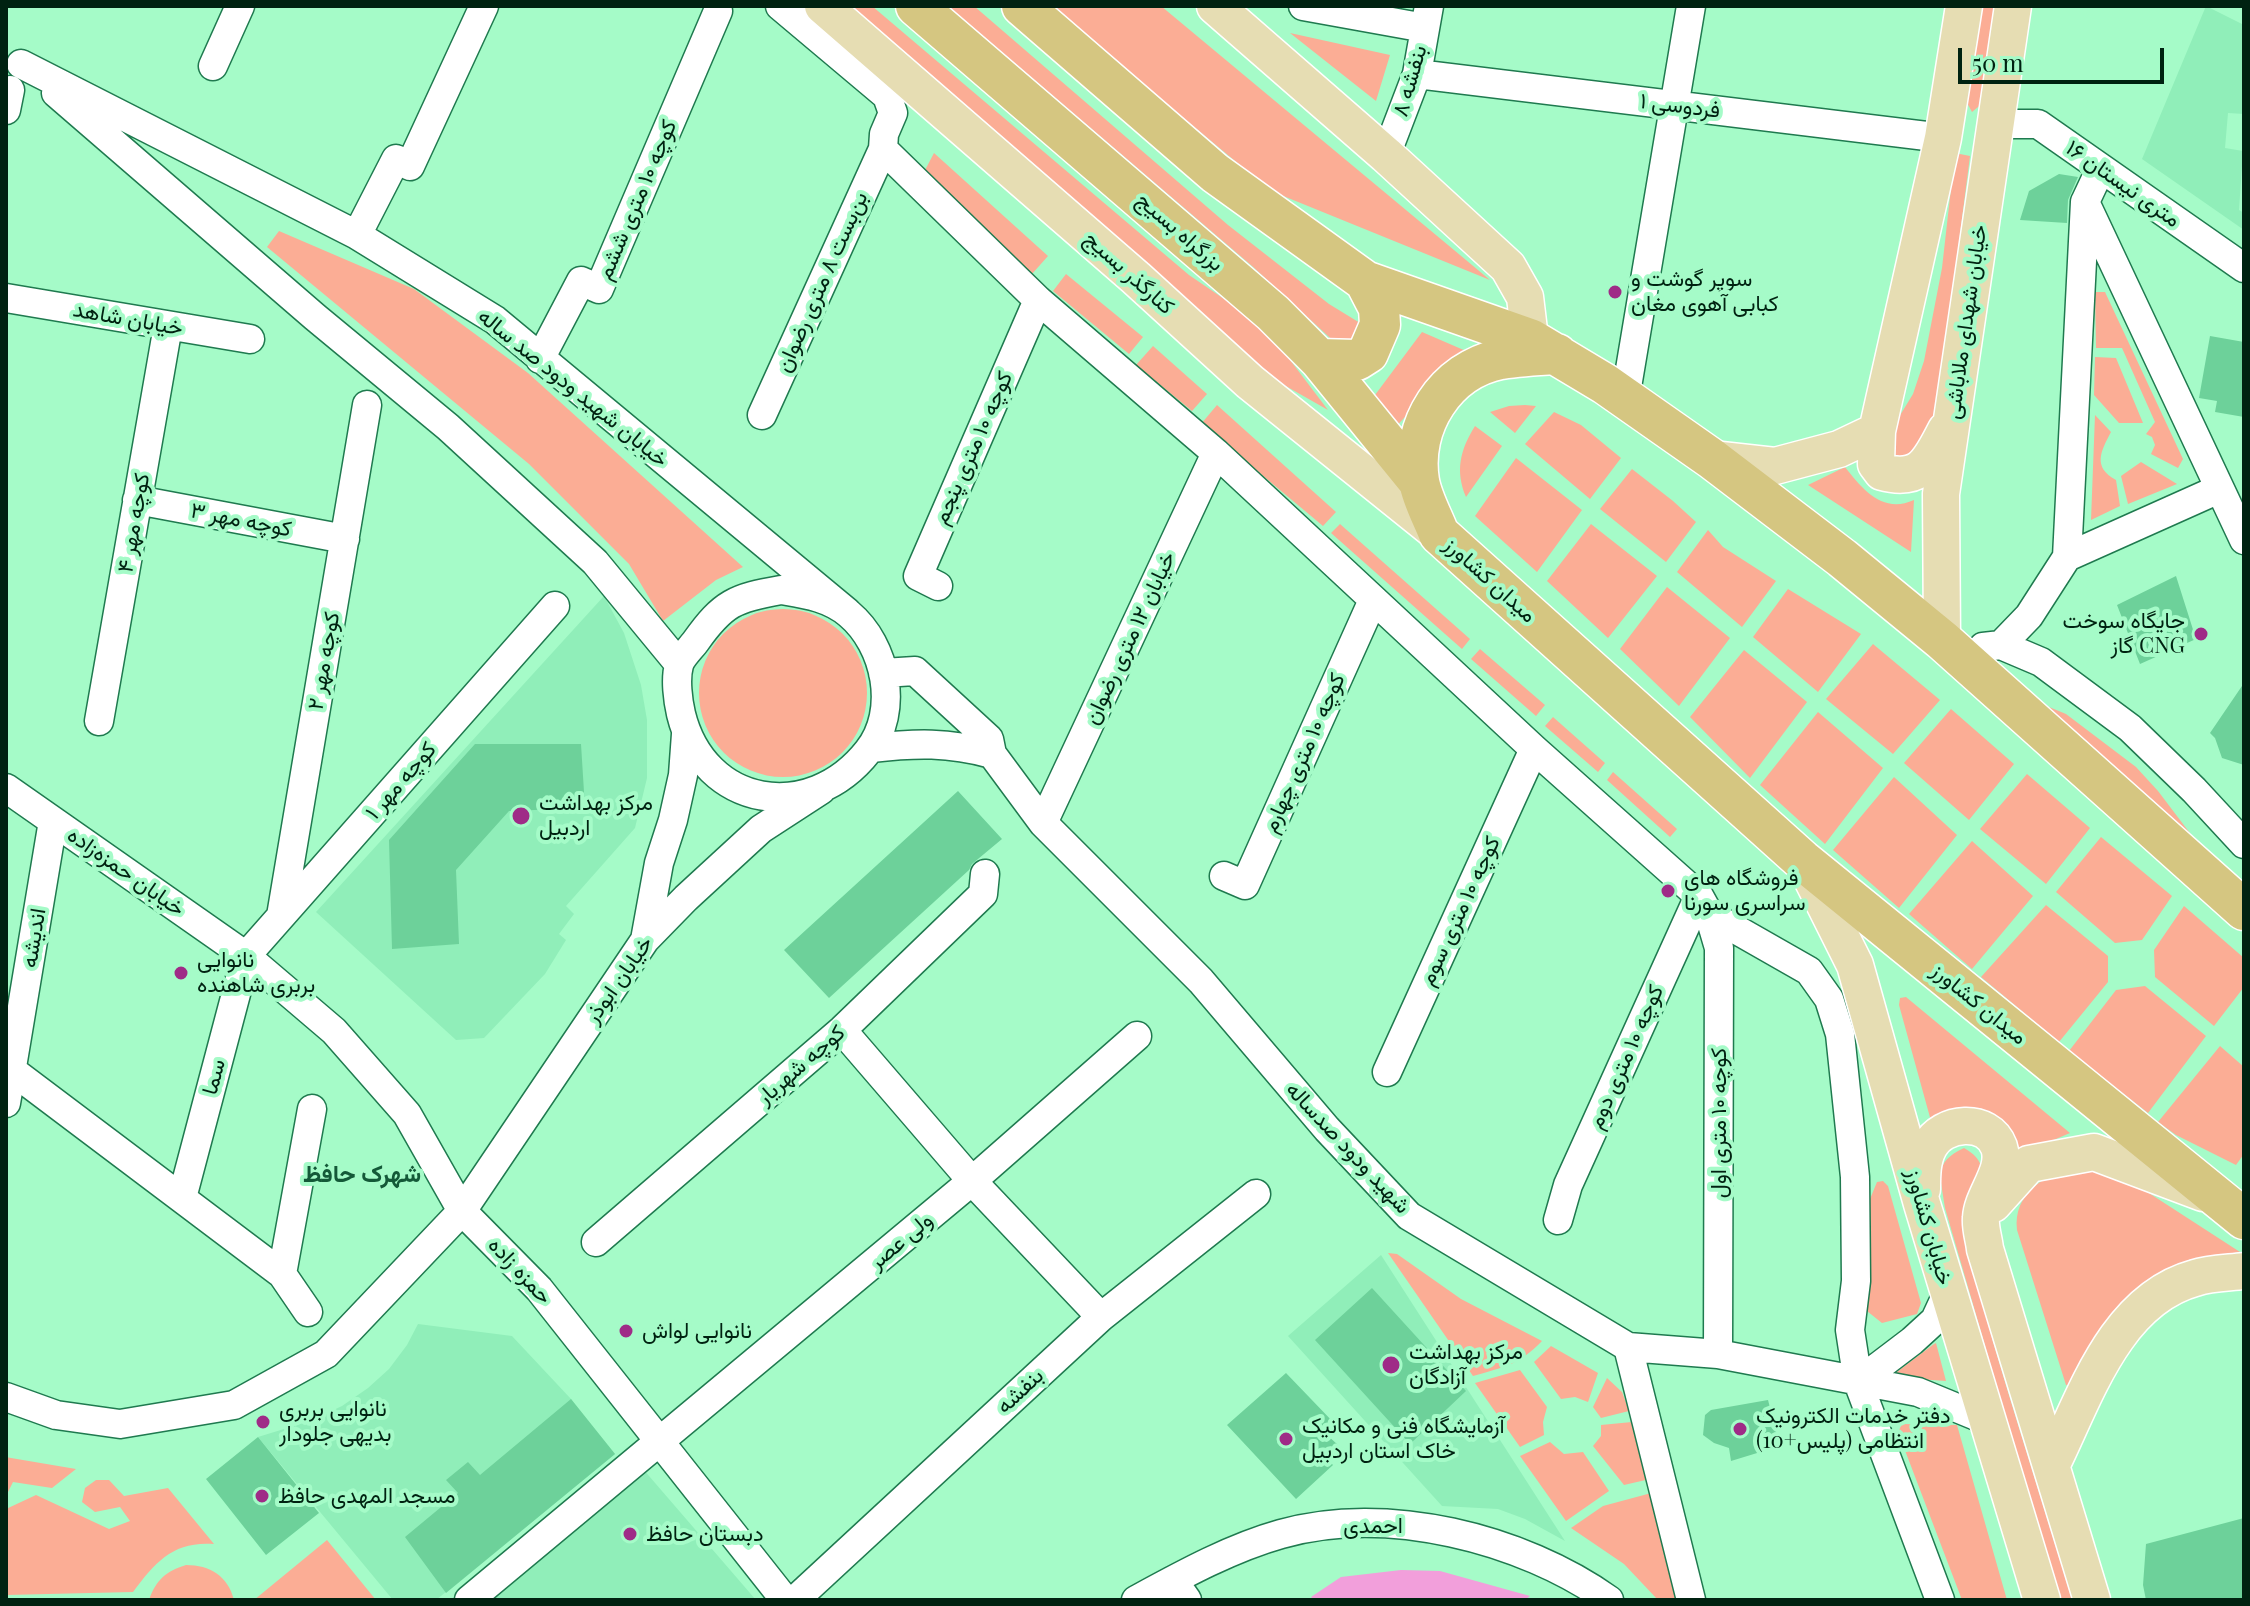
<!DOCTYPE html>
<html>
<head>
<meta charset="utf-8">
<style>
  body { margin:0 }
  #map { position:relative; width:2250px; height:1606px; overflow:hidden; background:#a5fbc8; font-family:"Playfair Display",serif }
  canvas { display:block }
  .frame { position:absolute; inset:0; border:8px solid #021; pointer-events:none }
  .scale { position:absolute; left:1958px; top:48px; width:206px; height:36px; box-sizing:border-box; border:4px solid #021; border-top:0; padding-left:10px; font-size:24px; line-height:28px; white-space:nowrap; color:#021; -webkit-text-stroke:6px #a5fbc8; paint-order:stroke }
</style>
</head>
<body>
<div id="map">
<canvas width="2250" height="1606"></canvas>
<div class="frame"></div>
<div class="scale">50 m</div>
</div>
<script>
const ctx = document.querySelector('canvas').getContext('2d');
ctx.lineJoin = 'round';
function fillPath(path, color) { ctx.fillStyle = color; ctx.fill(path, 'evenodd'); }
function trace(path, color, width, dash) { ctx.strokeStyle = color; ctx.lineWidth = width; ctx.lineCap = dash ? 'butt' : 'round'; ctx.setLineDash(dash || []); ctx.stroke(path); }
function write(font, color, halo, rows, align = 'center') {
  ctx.font = font + ' "Playfair Display",Vazirmatn,serif'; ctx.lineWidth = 8; ctx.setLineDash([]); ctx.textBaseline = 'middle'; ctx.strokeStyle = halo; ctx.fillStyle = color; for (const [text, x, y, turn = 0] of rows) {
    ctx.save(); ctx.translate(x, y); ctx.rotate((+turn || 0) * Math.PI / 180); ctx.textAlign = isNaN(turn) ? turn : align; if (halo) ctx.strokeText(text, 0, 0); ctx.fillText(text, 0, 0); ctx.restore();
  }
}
fillPath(new Path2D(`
  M2206,6L2244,25V114L2228,113L2225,148L2243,151L2239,210L2244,213V230L2142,159Z
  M604,596L624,633L641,685L647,720V778L635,828L566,906L574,914L559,934L566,940L545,974L484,1038L456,1040L316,912Z
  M1381,1255L1565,1541L1525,1519L1498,1509L1442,1506L1288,1336Z
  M418,1324L512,1336L571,1399L615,1454L436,1600H393L258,1437L310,1421L342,1406L368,1388L389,1369L407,1345Z
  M643,1469L756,1600H479Z`), '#90eeb9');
fillPath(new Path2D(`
  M837,6H872L1189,275L1252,318L1284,352L1328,410L1284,385L1251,360Z
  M948,6H974L1228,225L1329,304L1360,323L1366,337L1341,348L1252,266Z
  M1049,6H1161L1490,280L1271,191Z
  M1977,6H2000L1989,98L1972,112L1966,101Z
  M1290,33L1390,55L1376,101Z
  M934,153L1048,256L1032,274L923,174Z
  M1955,153L1970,156L1937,415C1928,432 1918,452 1900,459L1890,455L1885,440L1913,394L1924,361L1942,268Z
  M279,231L414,289L528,373L743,567L716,580L663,621L629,564L529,464L267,247Z
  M1066,274L1143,337L1129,354L1053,291Z
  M2095,292H2105L2183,459L2178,468L2151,454L2155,445L2152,437L2146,434L2155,422L2122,348H2096Z
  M1422,332L1466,351L1392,431L1375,395Z
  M1153,346L1207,394L1192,411L1136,365Z
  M2095,357L2116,358L2143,423H2119L2094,395Z
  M1217,405L1336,512L1323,526L1201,424Z
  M1525,405L1536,406L1515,433L1490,412L1509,406Z
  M1554,412L1581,425L1621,458L1590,499L1525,444Z
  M2095,415L2111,432C2101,451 2092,467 2116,480L2120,506L2091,520Z
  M1475,426L1502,446L1466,497C1455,471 1460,450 1475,426Z
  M1516,458L1582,510L1537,572L1475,516Z
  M2141,462L2177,484L2128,504L2121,476Z
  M1845,467C1863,490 1883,514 1914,500L1911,552L1808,485Z
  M1632,469L1673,501L1696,522L1666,562L1600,509Z
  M1340,524L1470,639L1462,649L1331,533Z
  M1591,524L1657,576L1608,638L1547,581Z
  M1708,530L1723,547L1776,581L1742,627L1677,572Z
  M1667,587L1730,638L1679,706L1620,649Z
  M1788,589L1861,634L1818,692L1753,637Z
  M699 693a84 84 0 1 1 168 0a84 84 0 1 1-168 0Z
  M1873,644L1940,700L1893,754L1826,699Z
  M1480,649L1545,705L1536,716L1471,659Z
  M1744,650L1807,702L1750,778L1690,717Z
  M2025,697L2066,714L2136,767L2158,791L2202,849Z
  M1951,709L2014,764L1969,820L1904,763Z
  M1818,712L1883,768L1825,844L1760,785Z
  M1553,717L1605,763L1598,772L1545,726Z
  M1613,772L1677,829L1670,837L1607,780Z
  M2027,774L2090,828L2046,884L1980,829Z
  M1894,777L1957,835L1899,908L1833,850Z
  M2101,837L2172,896L2142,940L2115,943L2056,892Z
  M1972,841L2033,896L1972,969L1909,914Z
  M2046,905L2108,956V982L2059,1042L1981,977Z
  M2184,906L2244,958V987L2214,1026L2155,977L2154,950Z
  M2145,986L2206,1036L2148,1113L2069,1051L2116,990Z
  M1906,997L2070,1133L2016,1156L1931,1121L1899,1005L1900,998Z
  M2220,1046L2244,1067V1154L2236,1165L2176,1135L2158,1122Z
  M1964,1148C2006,1170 1964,1215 1966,1247C1967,1255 1971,1264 1973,1271C2003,1381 2039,1490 2072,1600H2059L1945,1208C1941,1177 1932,1163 1964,1148Z
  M2076,1163L2118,1173L2240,1252L2218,1256L2132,1295L2097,1334L2073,1386L2066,1385L2017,1230C2013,1192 2045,1177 2076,1163Z
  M1883,1181L1888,1186L1921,1303L1917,1314L1882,1323L1867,1311L1864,1298L1870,1199L1877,1182Z
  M1388,1253L1397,1254L1461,1299L1542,1341C1519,1365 1504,1367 1473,1376Z
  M1936,1343L1946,1381L1890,1377L1934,1344Z
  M1551,1346L1598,1373L1588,1402L1575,1397L1561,1399L1534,1362Z
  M1520,1370L1547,1407L1543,1422L1544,1435L1520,1447L1475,1383Z
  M1607,1378L1622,1392L1629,1411L1601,1418L1593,1407Z
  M1632,1422L1650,1479L1624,1485L1593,1446L1601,1436V1425Z
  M1902,1424L1957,1425L2007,1600H1962L1898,1432Z
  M1550,1442L1564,1454L1583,1452L1609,1491L1566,1521L1520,1456Z
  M6,1457L11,1458L76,1469L52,1488L13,1482L6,1496Z
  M96,1480H109L124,1496L168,1488L214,1544C174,1541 156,1561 133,1592L6,1595V1509L36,1495L109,1529L130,1521L120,1507L95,1512L82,1502L85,1488Z
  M1655,1492L1686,1600H1658L1624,1564L1571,1528L1603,1506Z
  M327,1540L376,1600H254Z
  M186,1565C210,1565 228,1576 234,1600H149C156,1580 166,1571 186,1565Z`), '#fbad95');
fillPath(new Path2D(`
  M1401,1570L1440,1571L1530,1596L1525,1600H1314L1311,1597L1341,1577Z`), '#f29fdb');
fillPath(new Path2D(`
  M2059,174L2078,177L2068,200L2067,223L2020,220L2029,191Z
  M2210,336L2244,342V417L2215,412L2217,401L2199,398Z
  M2176,576L2196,639L2140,664L2117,605Z
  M2244,683V765L2222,758L2215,738L2210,733Z
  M475,744H581L585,808L509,811L456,870L459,944L392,949L389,840Z
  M958,791L1002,839L972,864L969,870L829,998L784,950Z
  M1372,1288L1466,1391L1410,1444L1315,1340Z
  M1286,1373L1335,1424L1326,1434L1338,1445L1325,1457L1333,1465L1296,1499L1227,1425Z
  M571,1399L615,1454L446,1593L405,1537L458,1493L446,1480L468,1462L480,1475Z
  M1768,1400L1780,1446L1731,1461L1729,1448L1714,1443L1703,1435L1705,1415L1711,1410Z
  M258,1437L319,1513L266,1555L206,1479Z
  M2244,1518V1600H2146L2143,1585L2146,1544Z`), '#6dd19a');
const minor = new Path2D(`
  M780,6L887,96L893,113L884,134L883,149L1038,300L1216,453L1534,749L1699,896L1709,914L1719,948L1718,1354
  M1303,6L1425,28
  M21,64L357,235L495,320L847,612
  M213,66L240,6
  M1417,74L1943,138
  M56,93L315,317L448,427L595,562L679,664
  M6,110L10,90
  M1995,124H2038L2244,268
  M1386,155L1417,74L1429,6
  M2101,168L2085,202L2244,540
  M357,235L396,159L410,166L484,6
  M6,298L250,339
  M540,359L581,281L599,289L718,11
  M1625,399L1691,6
  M762,415L883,149
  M137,500L345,539
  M2067,557L2219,489
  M938,586L918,576L1038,300
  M781,590C805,594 829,597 849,614C886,645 900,711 868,751C810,825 704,808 681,714C678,701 675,679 679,665C681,657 691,648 696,641C723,603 735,598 781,590Z
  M2001,645L2029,616L2067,557L2085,202
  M1983,647L2001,645L2041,662L2130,728L2194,790L2244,844
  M883,673L915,671L989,739L992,754L1043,823L1201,981L1327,1129L1409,1216L1628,1347L1718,1354L1918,1392L1986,1420
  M99,721L168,326
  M871,748C916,743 948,742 992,754
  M6,788L246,956L334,1031L407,1114L462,1211L539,1289L785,1600
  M1043,823L1216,453
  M1224,876L1245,885L1373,600
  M1709,914L1809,971L1829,999L1840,1034L1855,1177L1856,1281L1850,1330L1858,1382L1940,1600
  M281,916L367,405
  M645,940L659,863L673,820L683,775L686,734
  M842,1030L972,1181L1101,1317
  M6,1066L282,1274L308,1312
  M1387,1072L1534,749
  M6,1103L53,821
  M182,1198L246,956L555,606
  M1558,1220L1568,1185L1699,896
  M596,1242L842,1030L983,894L985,874
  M282,1274L312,1109
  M1628,1347L1691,1600
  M1858,1382L1912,1341L1935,1320L1948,1292
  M6,1397L56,1415L120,1424L234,1405L326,1354L462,1211L645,940L686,898L761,829L821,790
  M1173,1580L1187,1600
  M469,1600L972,1181L1137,1036
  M795,1600L1101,1317L1256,1194
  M1136,1600C1182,1575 1231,1548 1281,1534C1386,1504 1522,1538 1609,1600`);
const major = new Path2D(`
  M823,6L1136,278L1250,382L1439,534
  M1215,6L1386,155L1508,267L1525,297L1530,339
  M1877,431L1876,464L1882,472C1922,483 1930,460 1946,430
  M1712,459L1775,466L1839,449L1877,431L1943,138L1964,6
  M1942,640L1941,494L2013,6
  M1803,861L1855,965L1922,1204L2042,1600
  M1922,1189C1922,1175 1922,1160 1929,1147C1942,1121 1988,1117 1999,1147C2007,1171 1982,1195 1981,1218C1980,1228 1984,1239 1985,1249L2092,1600
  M1993,1204L2029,1164L2094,1152L2203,1193
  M2052,1464C2085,1397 2115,1300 2195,1278C2210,1273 2228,1273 2244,1271`);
const highway = new Path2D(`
  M916,6L1273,313L1319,359L1419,482
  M1022,6L1215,173L1365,281L1530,339L1605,384L1712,459L1842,558L1942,640L2244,910
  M1557,354C1538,355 1519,356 1501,359C1445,370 1410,426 1419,481C1422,499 1433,518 1439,534L1802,860L2244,1219
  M1319,359L1357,360L1368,353L1380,325L1379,308L1365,281`);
trace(minor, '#1f7a4f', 31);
trace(major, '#fff', 39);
trace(highway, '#fff', 43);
trace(minor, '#fff', 28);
trace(major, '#e6ddb3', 36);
trace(highway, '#d5c681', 40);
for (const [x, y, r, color] of [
  [1615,292,8,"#9f2b87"],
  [2201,634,8,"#9f2b87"],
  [521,816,10,"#9f2b87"],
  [1668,891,8,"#9f2b87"],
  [181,973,8,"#9f2b87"],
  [626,1331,8,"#9f2b87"],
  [1391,1365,10,"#9f2b87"],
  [263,1422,8,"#9f2b87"],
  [1740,1429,8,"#9f2b87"],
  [1286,1439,8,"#9f2b87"],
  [262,1496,8,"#9f2b87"],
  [630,1534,8,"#9f2b87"]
]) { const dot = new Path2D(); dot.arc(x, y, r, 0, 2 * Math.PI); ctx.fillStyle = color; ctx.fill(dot); trace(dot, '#a5fbc8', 3); }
write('22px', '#021', '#a5fbc8', [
  ["بنفشه ۸",1410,81,-74],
  ["فردوسی ۱",1680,106,7],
  ["۱۶ متری نیستان",2123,184,35],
  ["کوچه ۱۰ متری ششم",637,200,-67],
  ["بزرگراه بسیج",1180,232,41],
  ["کنارگذر بسیج",1129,273,42],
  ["بن‌بست ۸ متری رضوان",822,282,-66],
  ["خیابان شاهد",128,319,10],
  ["خیابان شهدای ملاباشی",1966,322,-82],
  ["خیابان شهید ودود صد ساله",573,388,39],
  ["کوچه ۱۰ متری پنجم",973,448,-66],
  ["کوچه مهر ۳",241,520,11],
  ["کوچه مهر ۴",134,523,-80],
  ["میدان کشاورز",1490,580,42],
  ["خیابان ۱۲ متری رضوان",1130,638,-65],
  ["کوچه مهر ۲",324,661,-80],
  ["کوچه ۱۰ متری چهارم",1304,753,-66],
  ["کوچه مهر ۱",401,781,-49],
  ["خیابان حمزه‌زاده",126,872,35],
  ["کوچه ۱۰ متری سوم",1460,911,-65],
  ["اندیشه",34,938,-81],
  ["خیابان ابوذر",619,980,-55],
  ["میدان کشاورز",1979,1004,39],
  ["کوچه ۱۰ متری دوم",1626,1057,-66],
  ["کوچه شهریار",801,1065,-41],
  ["سما",214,1077,-75],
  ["کوچه ۱۰ متری اول",1719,1123,-90],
  ["شهید ودود صدساله",1348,1148,47],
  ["خیابان کشاورز",1929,1227,74],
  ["ولی عصر",901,1241,-40],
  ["حمزه زاده",520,1271,47],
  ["بنفشه",1020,1391,-43],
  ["احمدی",1373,1526]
]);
write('22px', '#021', '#a5fbc8', [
  ["سوپر گوشت و",1631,279],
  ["کبابی آهوی مغان",1631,304],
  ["جایگاه سوخت",2185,621,"right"],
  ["گاز CNG",2185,646,"right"],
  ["مرکز بهداشت",539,803],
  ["اردبیل",539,828],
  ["فروشگاه های",1684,878],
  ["سراسری سورنا",1684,903],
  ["نانوایی",197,960],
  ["بربری شاهنده",197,985],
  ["نانوایی لواش",642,1331],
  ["مرکز بهداشت",1409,1352],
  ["آزادگان",1409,1377],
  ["نانوایی بربری",279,1409],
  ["بدیهی جلودار",279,1434],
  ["دفتر خدمات الکترونیک",1756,1416],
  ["انتظامی (پلیس+10)",1756,1441],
  ["آزمایشگاه فنی و مکانیک",1302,1426],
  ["خاک استان اردبیل",1302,1451],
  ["مسجد المهدی حافظ",278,1496],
  ["دبستان حافظ",646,1534]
], 'left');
write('bold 24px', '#145938', '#a5fbc8', [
  ["شهرک حافظ",362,1175]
]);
</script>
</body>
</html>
